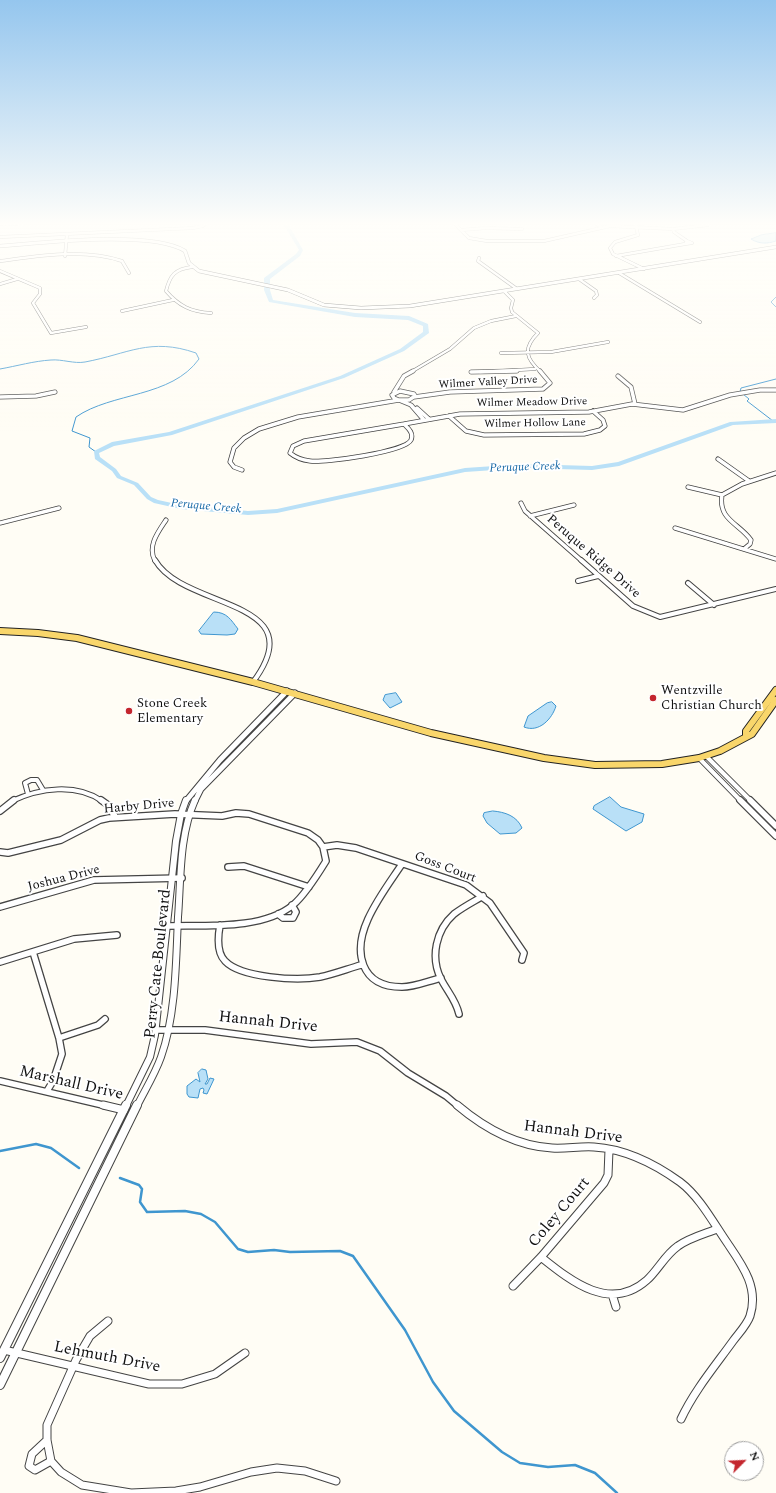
<!DOCTYPE html>
<html>
<head>
<meta charset="utf-8">
<style>
  body { margin:0 }
  #map { position:relative; width:776px; height:1493px; overflow:hidden; background:#fffdf5; font-family:Spectral,serif }
  canvas { display:block }
  .north { position:absolute; left:724px; top:1441px; width:40px; height:40px; box-sizing:border-box; background:#fff; border:1px solid #a0a0a0; border-radius:50%; rotate:66deg; font-size:11px; font-weight:700; line-height:16px; text-align:center; color:#111 }
  .north::after { content:''; display:block; margin:auto; width:14px; height:18px; background:#c4262e; clip-path:polygon(50% 0,100% 100%,50% 72%,0 100%) }
</style>
</head>
<body>
<div id="map">
<canvas width="776" height="1493"></canvas>
<div class="north">N</div>
</div>
<script>
const ctx = document.querySelector('canvas').getContext('2d');
ctx.lineJoin = 'round';
function fillPath(path, color) { ctx.fillStyle = color; ctx.fill(path, 'evenodd'); }
function trace(path, color, width, dash) { ctx.strokeStyle = color; ctx.lineWidth = width; ctx.lineCap = dash ? 'butt' : 'round'; ctx.setLineDash(dash || []); ctx.stroke(path); }
function write(font, color, halo, rows, align = 'center') {
  ctx.font = font + ' Spectral,serif'; ctx.lineWidth = 4; ctx.setLineDash([]); ctx.textBaseline = 'middle'; ctx.strokeStyle = halo; ctx.fillStyle = color; for (const [text, x, y, turn = 0] of rows) {
    ctx.save(); ctx.translate(x, y); ctx.rotate((+turn || 0) * Math.PI / 180); ctx.textAlign = isNaN(turn) ? turn : align; if (halo) ctx.strokeText(text, 0, 0); ctx.fillText(text, 0, 0); ctx.restore();
  }
}
const water = new Path2D(`
  M776,233V241C767,244 759,244 751,239L761,235Z
  M214,612C227,612 231,620 238,629L235,634L227,635L201,634L199,631Z
  M396,693L402,702L390,708L383,700L385,695Z
  M552,702L556,706C552,719 539,733 524,727L528,716L547,703Z
  M610,797L621,807L644,814L642,822L626,831L593,809L594,806Z
  M493,811C505,812 517,816 522,828L516,833L500,834L487,823L483,816L484,813Z
  M202,1069L206,1070L208,1079L205,1084H207L210,1078L214,1079L207,1094L203,1093L204,1090L203,1088L200,1089L198,1098L189,1097L187,1094V1086L196,1079L200,1082L198,1073Z`);
fillPath(water, '#b9e0f7');
trace(water, '#3f96cf', 1);
trace(new Path2D(`
  M776,297L771,302L776,307
  M0,369C17,366 34,361 51,360C62,359 74,364 85,362C128,354 150,337 196,353L199,359C171,398 112,392 76,417L72,431L90,438L89,447L96,452
  M740,392L741,388L776,379
  M743,394L749,399L747,401L773,421`), '#3f96cf', 1);
trace(new Path2D(`
  M0,1151L36,1144L51,1148L79,1168
  M120,1178L139,1185L142,1189L140,1202L147,1212L185,1211L201,1214L215,1222L238,1249L248,1252L274,1250L290,1252L340,1251L353,1256L405,1330L433,1382L454,1411L502,1452L520,1463L548,1467L575,1465L595,1473L617,1493`), '#3f96cf', 2.5);
fillPath(new Path2D(`
  M282,222H287L303,250L300,256L270,279V290L273,300L355,313L409,316L428,324L429,333L404,351L344,378L172,435L114,446L99,453L100,457L116,469L121,476L138,483L151,497L158,500L181,505L248,511L277,509L465,468L524,464L592,466L618,462L730,422L776,419V423L733,425L619,466L592,470L524,468L465,472L277,513L248,515L181,509L154,503L147,499L134,485L117,478L112,471L95,459L94,451L112,442L169,432L340,376L400,349L423,332V326L408,320L355,317L269,302L264,290V278L296,254L299,250Z`), '#b9e0f7');
const minorFar4 = new Path2D(`
  M453,222L469,238L487,241H544L610,226L673,229L708,225
  M594,222L602,228
  M635,222L638,235L615,242L610,248L613,254L644,269
  M0,224L56,222
  M461,230L486,228L522,229
  M0,237L193,228L203,226L208,222
  M685,244L692,243L687,241
  M65,256L67,234
  M616,256L685,244L687,241L674,232L673,229
  M479,258L478,261L517,289
  M0,261C39,256 84,248 122,261L129,273
  M192,267C175,269 170,275 166,291C179,306 191,312 211,313
  M0,271L40,288V294L33,303L51,333L86,327
  M619,273L700,322
  M579,279L596,291L597,295L594,298
  M0,284L17,279
  M504,291L513,300L511,308L512,312L538,333C523,348 525,358 541,372
  M122,311L173,300
  M501,353L551,352L608,342
  M411,372L450,349L474,328L491,321L516,316
  M480,372L535,369`);
const minorFar3 = new Path2D(`
  M471,372L517,371
  M618,376L631,387L635,404
  M394,392L404,376L413,371
  M0,397L36,396L55,392
  M414,397L450,392L543,389L550,383L540,371
  M399,400H409L415,396L414,394L400,391L392,395L394,398L411,405L424,420
  M417,408L429,419
  M449,416L466,431L484,435L584,434L600,430L605,426L603,420L593,411
  M404,424C408,428 414,433 411,440C405,452 325,463 310,461C302,460 296,458 290,453L293,446L304,441Z
  M404,424L460,414L589,412L632,404L683,410L730,395L760,390H776
  M718,459L749,481
  M242,470L234,467L230,462L234,448L244,438L259,429L298,417L399,400
  M688,487L722,495
  M521,503L525,511L582,561
  M530,516L574,505
  M0,523L59,508
  M675,528L776,559
  M744,549L750,544L751,540C739,523 718,520 722,495L742,484L776,473
  M155,561C147,546 158,532 166,520`);
const minorFar2 = new Path2D(`
  M155,560C183,610 316,598 253,682
  M581,560L633,606L660,617L776,589
  M578,581L598,576
  M688,583L714,605
  M706,756L751,801
  M699,758L741,801
  M28,794L25,783L31,780H37L43,790
  M12,801C40,788 76,783 102,801`);
const minorFar1 = new Path2D(`
  M101,800L108,805L115,817
  M740,800L776,836
  M750,800L776,826
  M0,811L14,800
  M323,847L337,845L356,848L466,885L490,903L524,953L522,960
  M0,852L8,853L61,840L100,820L109,818L175,814L222,816L236,813L249,814L308,833L318,840L323,847L326,861C318,874 305,895 293,905C263,930 205,925 168,926
  M402,864C390,882 377,899 368,919C353,952 360,987 402,987C415,987 428,981 441,978
  M228,867L244,866L309,887
  M0,907L94,880L182,878
  M278,914L283,918H293L296,912L292,905
  M220,925C218,936 216,952 225,961C241,978 297,981 320,977C334,974 347,969 361,965
  M33,952L59,1038L62,1054L53,1081L47,1091
  M0,962L74,939L117,935
  M459,1014C456,1000 447,991 441,979C430,957 436,930 454,914C463,907 473,902 483,896
  M156,1030H205L311,1044L357,1042L380,1051L408,1073L446,1096L458,1106
  M59,1038L98,1025L105,1019
  M0,1081L107,1106`);
const minor = new Path2D(`
  M103,1105L124,1110
  M457,1105C483,1127 516,1146 552,1148C566,1149 580,1146 594,1147C625,1149 655,1164 680,1182C700,1197 714,1224 728,1244C743,1266 759,1288 750,1316C747,1325 738,1334 733,1341C715,1366 694,1391 681,1419
  M541,1257C571,1281 610,1313 647,1280C658,1270 665,1255 678,1246C689,1238 704,1234 717,1229
  M513,1286L541,1257L604,1183L608,1175L609,1150
  M612,1294L616,1307
  M108,1321L90,1336L76,1360L47,1425V1440L51,1461L61,1472L82,1485L131,1493L176,1491L200,1487L251,1472L277,1468L305,1471L336,1481
  M4,1350L149,1384H182L215,1374L245,1353
  M47,1440L32,1454L29,1466L35,1470L51,1461`);
const tertiaryFar3 = new Path2D(`
  M0,246C41,243 152,230 185,251L189,263L199,271L288,290L324,305L361,308L410,306L776,247`);
const tertiaryFar2 = new Path2D(`
  M186,801L220,760L287,691
  M195,801L201,789L295,693`);
const tertiaryFar1 = new Path2D(`
  M126,1106L150,1057L155,1035L176,841L181,814L186,800
  M137,1106C145,1090 155,1074 161,1057C176,1015 176,961 178,917C181,879 179,836 195,800`);
const tertiary = new Path2D(`
  M0,1358L126,1105
  M0,1385L137,1105`);
const primary = new Path2D(`
  M0,631L38,633L77,638L253,682L431,733L544,758L595,765L662,764L699,758L720,751L752,734L776,700
  M746,735V731L776,690`);
trace(minorFar4, '#444', 3.5);
trace(minorFar3, '#444', 5);
trace(minorFar2, '#444', 6);
trace(minorFar1, '#444', 8);
trace(minor, '#444', 9);
trace(tertiaryFar3, '#444', 4);
trace(tertiaryFar2, '#444', 7);
trace(tertiaryFar1, '#444', 8);
trace(tertiary, '#444', 10);
trace(primary, '#222', 8);
trace(minorFar4, '#fff', 2.5);
trace(minorFar3, '#fff', 3.5);
trace(minorFar2, '#fff', 4);
trace(minorFar1, '#fff', 5.5);
trace(minor, '#fff', 7);
trace(tertiaryFar3, '#fff', 3);
trace(tertiaryFar2, '#fff', 5);
trace(tertiaryFar1, '#fff', 6);
trace(tertiary, '#fff', 8);
trace(primary, '#f9d66b', 6);
const sky = ctx.createLinearGradient(0, 0, 0, 431);
sky.addColorStop(0, '#95c6ee');
sky.addColorStop(0.52, '#fffefa');
sky.addColorStop(1, '#fffefa00');
ctx.fillStyle = sky;
ctx.fillRect(0, 0, 776, 431);
for (const [x, y, r, color] of [
  [653,698,4,"#c4262e"],
  [129,711,4,"#c4262e"]
]) { const dot = new Path2D(); dot.arc(x, y, r, 0, 2 * Math.PI); ctx.fillStyle = color; ctx.fill(dot); trace(dot, '#fff', 1.5); }
write('11px', '#111', '#fff', [
  ["Wilmer Valley Drive",488,383,-3],
  ["Wilmer Meadow Drive",532,403,-1],
  ["Wilmer Hollow Lane",535,424,-1]
]);
write('italic 12px', '#1768a6', '#fff', [
  ["Peruque Creek",525,468,-2],
  ["Peruque Creek",206,507,5]
]);
write('13px', '#111', '#fff', [
  ["Peruque Ridge Drive",593,557,41],
  ["Harby Drive",139,807,-5],
  ["Goss Court",445,868,21],
  ["Joshua Drive",64,879,-14]
]);
write('13px', '#111', '#fff', [
  ["Wentzville",661,691],
  ["Christian Church",661,706],
  ["Stone Creek",137,704],
  ["Elementary",137,719]
], 'left');
write('16px', '#111', '#fff', [
  ["Perry Cate Boulevard",159,964,-84],
  ["Hannah Drive",268,1023,6],
  ["Marshall Drive",71,1084,13],
  ["Hannah Drive",573,1133,7],
  ["Coley Court",560,1213,-50],
  ["Lehmuth Drive",107,1358,11]
]);
</script>
</body>
</html>
